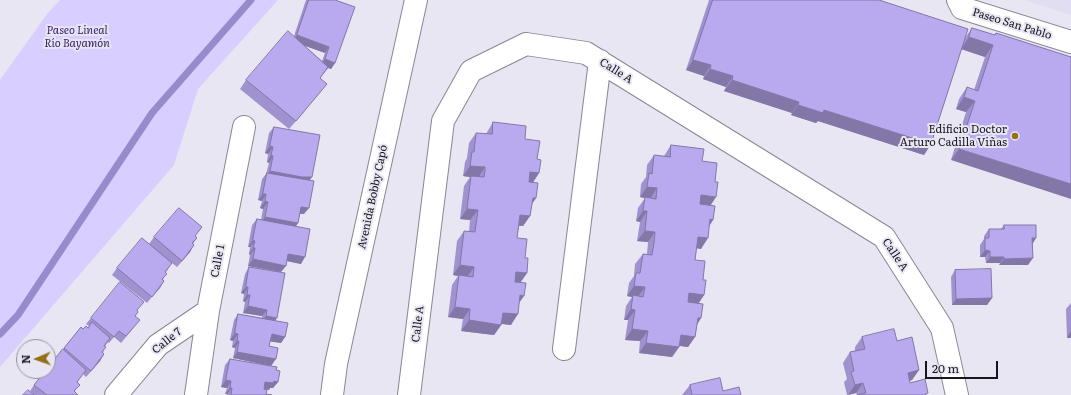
<!DOCTYPE html>
<html>
<head>
<meta charset="utf-8">
<style>
  body { margin:0 }
  #map { position:relative; width:1071px; height:395px; overflow:hidden; background:#e8e6f3; font-family:Literata,serif }
  canvas { display:block }
  .north { position:absolute; left:16px; top:339px; width:40px; height:40px; box-sizing:border-box; background:#e8e6f3; border:1px solid #94939d; border-radius:50%; rotate:268deg; font-size:11px; font-weight:700; line-height:16px; text-align:center; color:#17161b }
  .north::after { content:''; display:block; margin:auto; width:14px; height:18px; background:#947018; clip-path:polygon(50% 0,100% 100%,50% 72%,0 100%) }
  .scale { position:absolute; left:925px; top:361px; width:73px; height:18px; box-sizing:border-box; border:2px solid #17161b; border-top:0; padding-left:5px; font-size:12px; line-height:14px; white-space:nowrap; color:#17161b; -webkit-text-stroke:3px #e8e6f3; paint-order:stroke }
</style>
</head>
<body>
<div id="map">
<canvas width="1071" height="395"></canvas>
<div class="north">N</div>
<div class="scale">20 m</div>
</div>
<script>
const ctx = document.querySelector('canvas').getContext('2d');
ctx.lineJoin = 'round';
function fillPath(path, color) { ctx.fillStyle = color; ctx.fill(path, 'evenodd'); }
function trace(path, color, width, dash) { ctx.strokeStyle = color; ctx.lineWidth = width; ctx.lineCap = dash ? 'butt' : 'round'; ctx.setLineDash(dash || []); ctx.stroke(path); }
function write(font, color, halo, rows, align = 'center') {
  ctx.font = font + ' Literata,serif'; ctx.lineWidth = 4; ctx.setLineDash([]); ctx.textBaseline = 'middle'; ctx.strokeStyle = halo; ctx.fillStyle = color; for (const [text, x, y, turn = 0] of rows) {
    ctx.save(); ctx.translate(x, y); ctx.rotate((+turn || 0) * Math.PI / 180); ctx.textAlign = isNaN(turn) ? turn : align; if (halo) ctx.strokeText(text, 0, 0); ctx.fillText(text, 0, 0); ctx.restore();
  }
}
fillPath(new Path2D(`
  M1025,0H1071V15Z`), '#e1ddf2');
fillPath(new Path2D(`
  M60,0H278L198,89L174,165L0,367V80L47,14Z`), '#d8ceff');
trace(new Path2D(`
  M0,334L18,315L152,113L251,0`), '#998acc', 7);
const minor = new Path2D(`
  M958,0L962,8L1071,42
  M564,349L600,61
  M116,395L158,345L208,311
  M196,395L208,311L244,127
  M332,395L336,364L416,0
  M409,395L443,121L471,71L526,44L586,53L884,237L942,328L957,395`);
trace(minor, '#898793', 24);
trace(minor, '#fff', 22);
fillPath(new Path2D(`
  M306,0H335V63L331,69L328,68L320,78V92L289,129L240,89L246,80L294,36ZM305,46L325,53L322,61Z
  M709,0H879L965,38L972,28L994,35L996,33L1071,57L951,160L966,112L956,109L959,99L967,87L974,90L985,57L961,49L931,144L924,155L818,121L816,123L791,115L792,113L724,91L726,87L703,79L704,76L686,70Z
  M493,122L525,139L537,159L539,173L533,183L536,198L532,204L530,216L523,226H519L517,238L525,258L527,273L520,283L519,302L511,325L502,324L494,335L461,331L463,319L448,317L452,285L458,276L453,275L457,241L464,231L469,232L470,220L460,219L464,186L470,177L463,176L465,162L467,158L469,143L476,133L486,134Z
  M274,127L310,180L304,214H300L298,223L296,226L301,264L286,261L281,272L248,266L250,255L249,254L250,247H248L252,225L257,219L261,220L263,209L260,208L262,201L258,200L262,179L266,174L269,163L267,162L268,154L265,153L269,133Z
  M671,145L702,161L713,220L710,225L701,249L696,248L695,260L703,280L704,295L699,303L701,318L697,325L695,337L688,347L680,346L672,357L639,353L640,341L625,340L628,320H624L626,306L632,297L627,296L629,283L634,276L635,264L643,254H647L648,242L637,241L640,222L636,221L638,208L645,198L640,197L641,184L646,177L647,165L654,155L664,156Z
  M1004,225L1033,244L1028,265H999L1000,263H986L985,257H980V245L984,239V236L989,229H1001Z
  M196,236L197,238L193,244L190,252L177,267L172,263L166,272L163,280L164,281L147,303L112,275L117,268L149,244L154,237Z
  M249,267L275,321L285,337L281,343L270,341L269,346L271,366L233,358L235,348L232,347L233,341L230,340L234,320L238,314L262,318V316L243,313L245,302L243,301L244,294L241,293L245,274Z
  M955,270L992,298L987,305H952L951,277Z
  M1071,303V338H1067L1066,309Z
  M137,311L135,316V326L121,343L114,337L109,343L108,342L105,346L103,353L104,354L100,361L86,377L83,374L77,382L75,392L78,395H34L30,391L34,385L81,327L83,329L88,328L89,326L86,324L91,318Z
  M862,337L897,341L919,370L912,380L909,381L910,383L927,395H857L856,393L847,395L844,382L847,379L843,363L850,352L855,351V347Z
  M230,359L276,370L278,382L273,388H270L269,390L264,389L266,394L272,395H227V394H225L227,388L221,387L225,365Z
  M690,385L723,391L741,395H682Z`), '#9f92ce');
fillPath(new Path2D(`
  M297,35L329,47L325,53L292,41Z
  M969,37L993,45L985,57L961,49Z
  M325,59L335,63L331,69L328,68L313,86L320,66Z
  M693,60L711,65L704,76L686,70Z
  M710,69L733,76L726,87L703,79Z
  M732,80L799,102L792,113L724,91Z
  M327,84L320,92L289,129L296,121Z
  M964,97L975,101L966,112L956,109Z
  M798,105L824,110L931,144L924,155L818,121L816,123L791,115Z
  M270,146L273,147L268,154L265,153Z
  M959,149L1071,184V199L951,160Z
  M271,155L273,156L269,163L267,162Z
  M470,166L485,167L478,178L471,176L470,177L463,176Z
  M270,171L312,177L307,184L267,175Z
  M530,172L539,173L532,183H523Z
  M647,187L657,188L650,199L640,197Z
  M263,194H266L262,201L258,200Z
  M701,195L716,197L709,208L694,206Z
  M533,198H536L529,208Z
  M265,201L268,202L263,209L260,208Z
  M301,207L309,208L304,214L296,213Z
  M467,209L478,210L470,220L460,219Z
  M643,211H647L640,222L636,221Z
  M520,215L530,216L523,226L513,225Z
  M265,217L298,223L293,230L261,223Z
  M710,219L713,220L706,230Z
  M645,231L655,232L648,242L637,241Z
  M698,237L708,238L701,249L691,247Z
  M1032,238H1036L1032,245Z
  M253,240L255,241L250,247H248Z
  M194,245L190,252L177,267L182,261Z
  M253,248H255L250,255L249,254Z
  M985,250L990,251L985,257H980Z
  M288,254L305,257L301,264L283,260Z
  M990,257H1004L1000,263H986Z
  M1033,258L1028,265H999L1004,259Z
  M253,259L286,266L281,272L248,266Z
  M460,265L474,267L467,277L459,275L458,276L453,275Z
  M516,272L527,273L520,283L509,282Z
  M164,281L160,288L147,303L152,297Z
  M634,286L645,287L637,298L633,295L632,297L627,296Z
  M246,287H248L244,294L241,293Z
  M689,293L704,295L697,305L682,303Z
  M247,295H250L245,302L243,301Z
  M520,295L524,296L517,306Z
  M992,298L987,305H952L956,299Z
  M248,306L267,310L262,316L243,313Z
  M455,307L470,309L463,319L448,317Z
  M631,309L635,310L628,320H624Z
  M503,313L518,314L511,325L495,323Z
  M266,316L277,318L273,324L261,322Z
  M698,318H701L694,329Z
  M469,320L501,325L494,335L461,331Z
  M632,329L648,331L640,341L625,340Z
  M1071,331V338H1067Z
  M235,333L238,334L233,341L230,340Z
  M272,334L285,337L281,343L267,341Z
  M681,335L695,337L688,347L674,345Z
  M237,341H239L235,348L232,347Z
  M646,343L679,347L672,357L639,353Z
  M237,352L276,359L271,366L233,358Z
  M104,354L100,361L86,377L91,371Z
  M919,370L912,380L900,383L908,373Z
  M226,380L231,381L227,388L221,387Z
  M274,381L278,382L273,388H270L269,390L260,388L265,382Z
  M863,383L856,393L848,395L855,385Z
  M230,388H232L227,394H225Z`), '#8277a7');
const building = new Path2D(`
  M309,0H335L355,7L335,63L325,59L329,47L297,35Z
  M713,0H879L968,29L931,144L824,110L823,113L798,105L799,102L732,80L733,76L710,69L711,65L693,60Z
  M972,28L995,35L996,33L1071,57V184L959,149L975,101L964,97L967,87L978,91L993,45L969,37Z
  M288,31L328,67L320,78L327,84L296,121L246,80Z
  M493,122L526,126L525,139L540,141L537,159L541,160L539,173L530,172L529,182L538,183L536,198H533L530,216L520,215L517,238L527,239L525,258H528L527,273L516,272L515,282L526,283L524,296L520,295L518,314L503,313L501,325L469,320L470,309L455,307L459,275L473,277L474,267L460,265L464,231L475,232L478,210L467,209L471,176L484,177L485,171V167L470,166L472,152H474L476,133L492,134Z
  M274,127L320,135L312,177H302L270,171L273,156L271,155L273,147L270,146Z
  M671,145L704,149L702,161L717,163L715,182H718L716,197L701,195L700,204L715,206L713,220L710,219L708,238L698,237L695,260L705,261L703,280H706L704,295L689,293L688,302L703,304L701,318H698L695,337L681,335L679,347L646,343L648,331L632,329L635,310L631,309L633,295L643,297L645,287L634,286L636,273H640L643,254L652,255L654,243L655,232L645,231L647,211H643L645,197L656,199L657,188L647,187L649,173L652,174L654,155L670,157Z
  M267,173L314,181L309,208L301,207L298,223L265,217L268,202L265,201L266,194H263Z
  M179,208L202,227L195,236L197,238L192,243L194,245L182,261L154,237Z
  M257,219L310,229L305,257L288,254L286,266L253,259L255,248H253L255,241L253,240Z
  M1004,225H1036V238H1032L1033,258L1004,259V257H990V251L985,250V238H989V229H1004Z
  M142,238L172,263L165,272L167,274L162,279L164,281L152,297L117,268Z
  M249,267L285,273L277,318L266,316L267,310L248,306L250,295H247L248,287H246Z
  M991,269L992,298L956,299L955,270Z
  M120,282L144,302L137,310L138,312L135,316L140,320L126,336L119,331L114,337L91,318Z
  M238,314L288,323L285,337L272,334L269,346L278,348L276,359L237,352L239,341H237L238,334L235,333Z
  M92,322L110,338L104,346L106,347L102,352L104,354L91,371L64,348L81,327L83,329L86,326L88,328Z
  M894,329L897,341L912,337L919,370L908,373L910,383L925,379L928,393L925,394L926,395H857L866,393L863,383L855,385L851,372L854,371L850,352L865,349L862,337Z
  M63,349L86,370L77,382L80,385L74,391L78,395H47L34,385L45,371H48V368Z
  M230,359L277,367L276,370L280,371L278,382L274,381L273,383L265,382L264,389L267,390L266,394L272,395H231L232,388H230L231,381L226,380Z
  M720,378L723,391L739,387L741,395H692L690,385Z
  M28,390L34,395H23Z`);
fillPath(building, '#b9aaef');
trace(building, '#8277a7', 1);
for (const [x, y, r, color] of [
  [1015,136,4,"#947018"]
]) { const dot = new Path2D(); dot.arc(x, y, r, 0, 2 * Math.PI); ctx.fillStyle = color; ctx.fill(dot); trace(dot, '#e8e6f3', 1.5); }
write('11px', '#17161b', '#e8e6f3', [
  ["Paseo San Pablo",1012,24,17],
  ["Calle A",616,71,32],
  ["Avenida Bobby Capó",373,197,-78],
  ["Calle A",895,255,56],
  ["Calle 1",218,261,-79],
  ["Calle A",418,324,-83],
  ["Calle 7",167,341,-39]
]);
write('italic 11px', '#361b69', '#e8e6f3', [
  ["Paseo Lineal",77,31],
  ["Río Bayamón",77,44]
]);
write('11px', '#17161b', '#e8e6f3', [
  ["Edificio Doctor",1007,130],
  ["Arturo Cadilla Viñas",1007,143]
], 'right');
</script>
</body>
</html>
